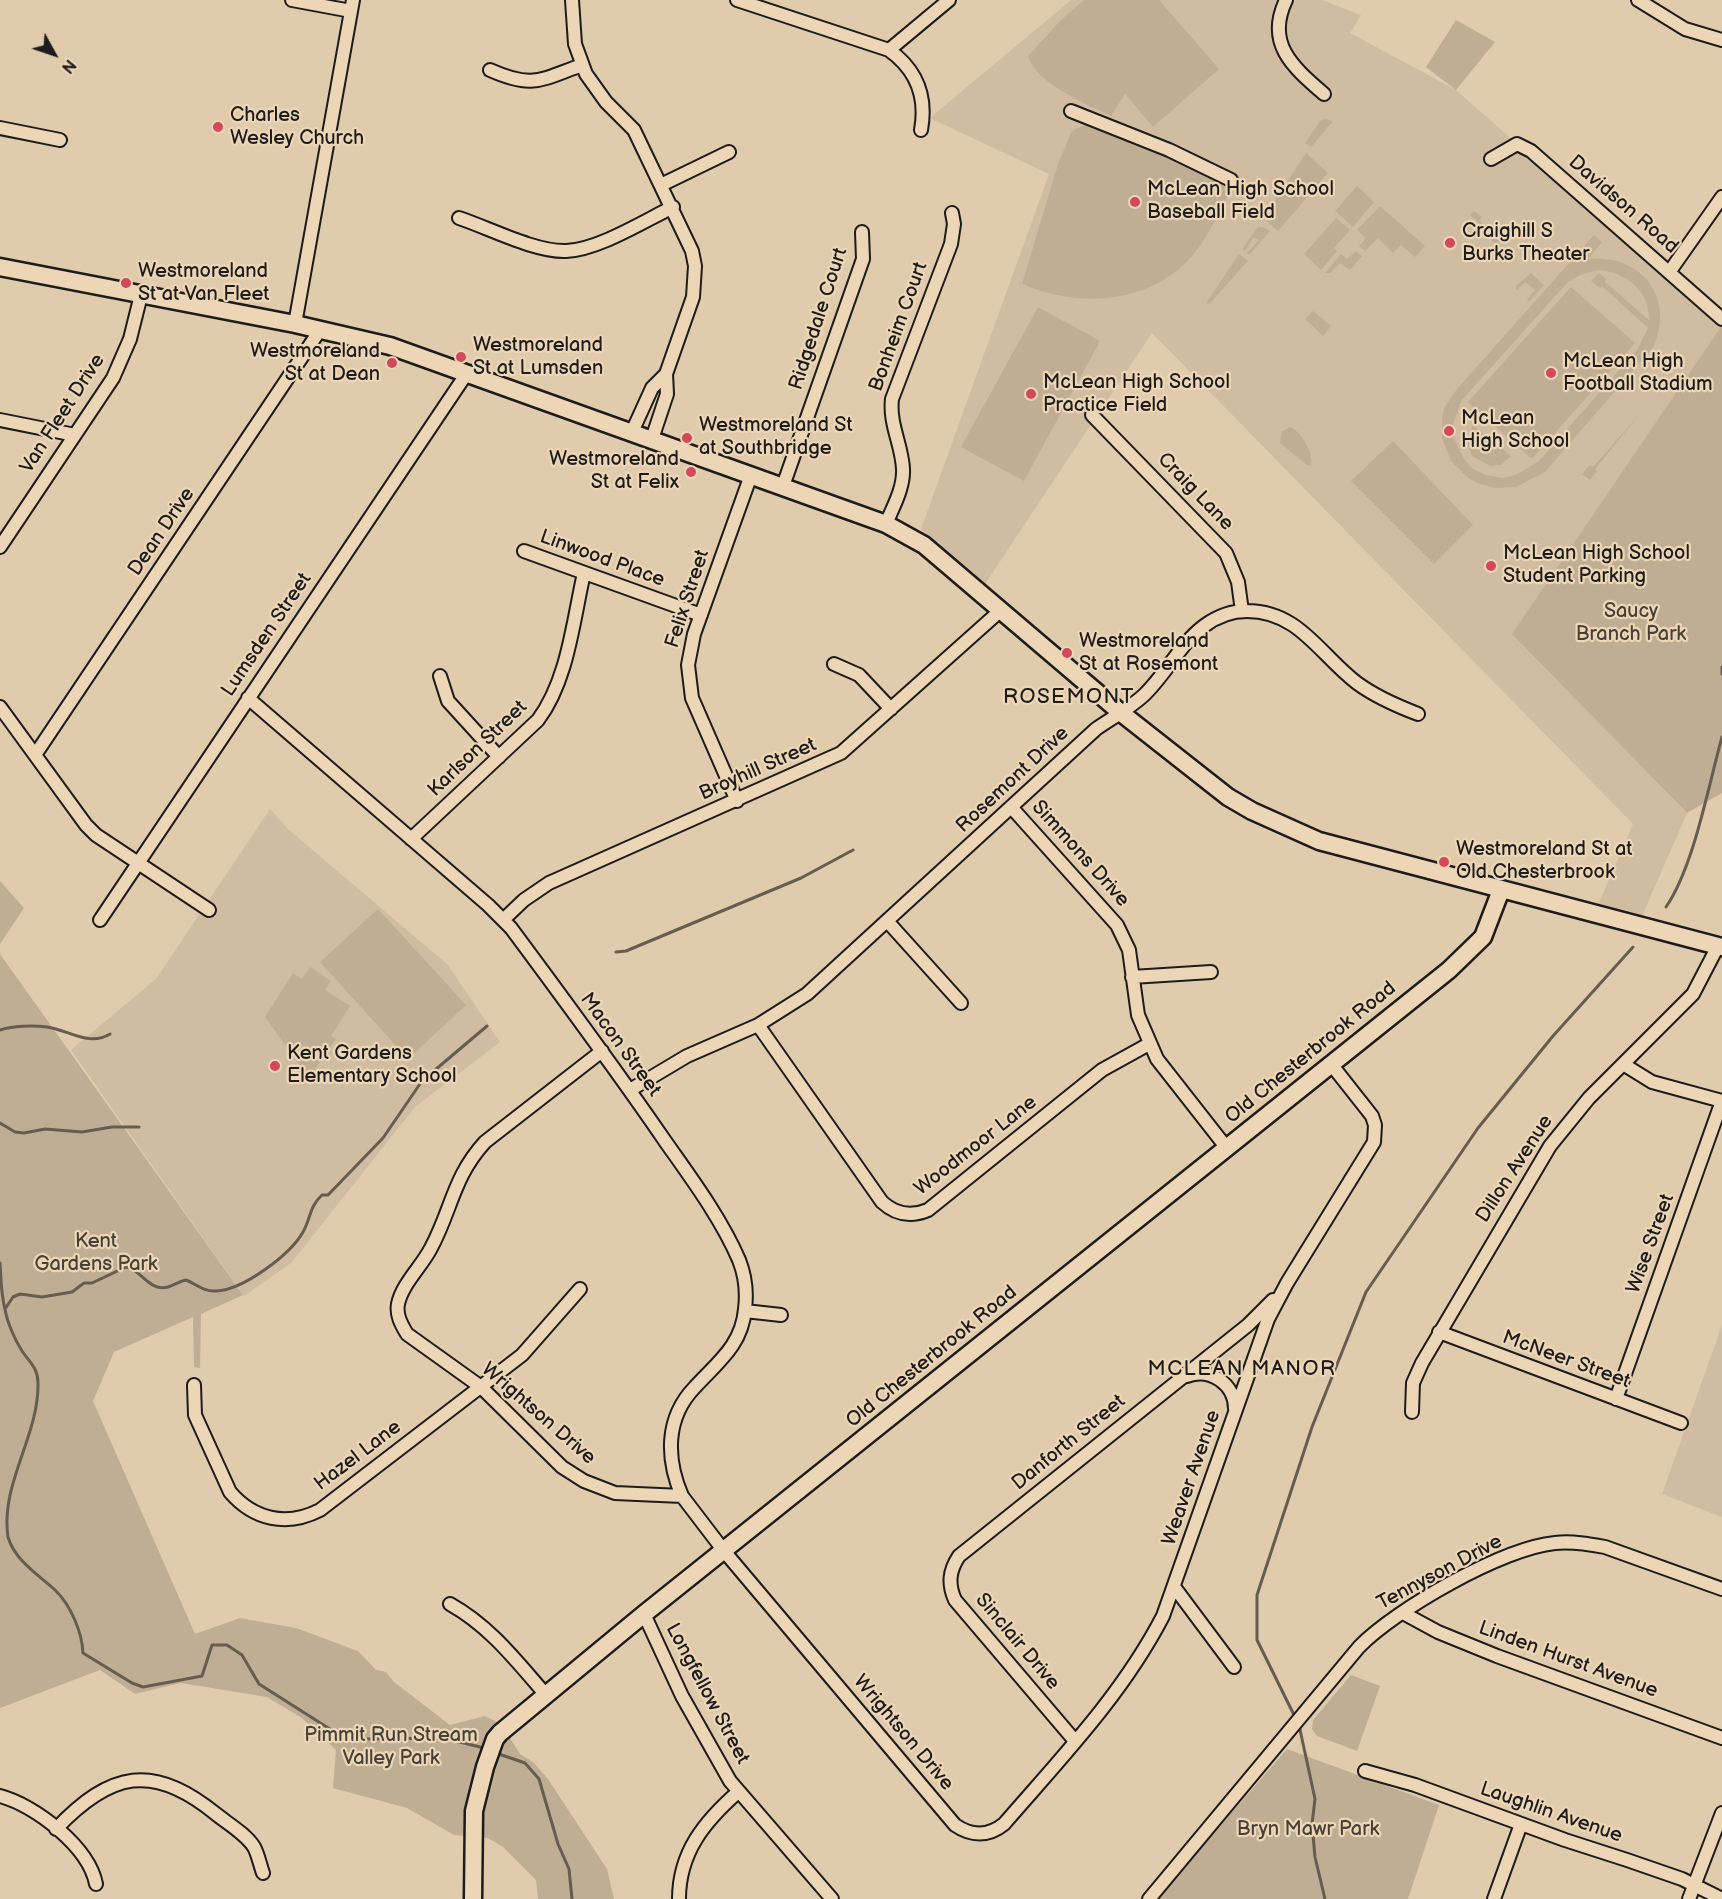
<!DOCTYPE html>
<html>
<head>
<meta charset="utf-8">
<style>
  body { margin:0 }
  #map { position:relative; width:1722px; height:1899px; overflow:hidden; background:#e0cbac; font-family:"Balsamiq Sans",sans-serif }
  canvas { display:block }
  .north { position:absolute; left:24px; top:24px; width:60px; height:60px; -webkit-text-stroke:4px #edd6b5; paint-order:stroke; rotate:130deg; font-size:16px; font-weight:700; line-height:24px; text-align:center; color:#1c1c1c }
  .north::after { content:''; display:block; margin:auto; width:21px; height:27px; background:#1c1c1c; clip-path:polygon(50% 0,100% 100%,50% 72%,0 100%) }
</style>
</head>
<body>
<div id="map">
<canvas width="1722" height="1899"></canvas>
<div class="north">N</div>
</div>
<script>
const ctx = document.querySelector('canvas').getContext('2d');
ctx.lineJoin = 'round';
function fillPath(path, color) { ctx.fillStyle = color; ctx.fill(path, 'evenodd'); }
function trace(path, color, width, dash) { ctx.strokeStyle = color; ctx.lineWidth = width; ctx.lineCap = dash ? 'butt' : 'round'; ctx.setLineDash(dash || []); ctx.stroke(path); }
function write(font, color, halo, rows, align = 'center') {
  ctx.font = font + ' "Balsamiq Sans",sans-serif'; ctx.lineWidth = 4.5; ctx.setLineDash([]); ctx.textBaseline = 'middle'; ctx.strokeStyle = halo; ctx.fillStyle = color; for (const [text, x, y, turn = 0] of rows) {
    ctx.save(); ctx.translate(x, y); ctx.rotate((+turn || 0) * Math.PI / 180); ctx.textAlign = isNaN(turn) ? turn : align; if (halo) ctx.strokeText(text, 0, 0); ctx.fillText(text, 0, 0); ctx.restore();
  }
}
fillPath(new Path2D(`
  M1071,0H1322L1361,15L1350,33L1456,90L1722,325L1513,634L1687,813L1639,923L1595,912L1633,824L1152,333L985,584L921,529L1049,174L930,118Z
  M270,809L288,829L448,965L500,1042L415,1107L291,1263L244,1296L71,1050L156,979Z
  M1722,1325V1517L1662,1494Z`), '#d0bca0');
fillPath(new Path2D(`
  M1084,0H1159L1219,69L1153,127L1125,94L1111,116C1088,105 1034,82 1028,56L1061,20Z
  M1456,20L1495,42L1456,90L1426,67Z
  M1325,119L1333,121L1311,147L1305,143L1320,121Z
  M1084,125L1122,135L1233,185C1221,209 1209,236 1192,256C1149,305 1078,308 1022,284L1058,164L1072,131Z
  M1306,153L1328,173L1278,231L1268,223L1265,215Z
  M1357,186L1374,202L1353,227L1335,211Z
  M1380,206L1425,246L1415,257L1401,245L1393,253L1378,238L1365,251L1359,246L1366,238L1357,230Z
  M1474,211L1482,217L1479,220L1485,226L1488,223L1504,237L1498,246L1491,240L1494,237L1470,215Z
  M1336,218L1350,230L1334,248L1337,251L1321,270L1304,254Z
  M1258,227H1263L1270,231L1249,255L1247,253L1259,240L1254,237L1245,251L1242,249Z
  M1594,235L1602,242L1588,259C1641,254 1675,297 1654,346L1545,472L1516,487L1495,488L1477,483L1468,478L1451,461L1442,438V419L1444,408L1457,389ZM1598,270C1626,272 1649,290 1649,320L1605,282L1606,279L1599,273L1591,281L1600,288L1602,286L1648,328L1637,350L1539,461L1516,475L1502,478L1486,475L1473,469L1464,459L1454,438L1453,425L1461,401L1567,283L1580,275Z
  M1356,251L1362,256L1350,270L1340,263L1330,273H1325L1341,254L1347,259Z
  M1239,254L1248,261L1208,305L1207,302Z
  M1531,273L1544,285L1529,302L1527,300L1535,290L1525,282L1516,291V286Z
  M1571,287L1635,343L1532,459L1468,402Z
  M1038,307L1100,341L1024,481L961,447Z
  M1313,311L1331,326L1323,336L1305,319Z
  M1722,325V793L1687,813L1512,634Z
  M1640,414L1595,469L1597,471L1590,480L1582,474L1590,465L1593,467Z
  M1473,425L1511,456L1501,465L1490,466L1472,456L1467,441Z
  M1290,427C1301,431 1314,453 1311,465L1308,466L1280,443L1281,432Z
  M1393,441L1473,525L1434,564L1351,481Z
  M0,881L24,908L0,944Z
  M378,909L466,1005L408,1059L320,962Z
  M0,954L243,1295L201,1314L200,1368L194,1367L193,1317L114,1352L93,1401L195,1634L240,1618L296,1628L358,1651L376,1670L386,1672L394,1682L450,1725L485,1716L501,1724L520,1754L533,1762L548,1779L607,1869L614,1899H538L536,1880L503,1847L488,1838L454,1835L407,1808L333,1788L336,1750L302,1718L267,1697L181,1683L135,1694L100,1670L0,1708Z
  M310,967L331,981L325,990L350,1006L331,1036L336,1039L309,1078L265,1017L293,973L302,979Z
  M1351,1675L1380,1686L1357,1751L1317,1736L1312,1729L1313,1720Z
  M1287,1749L1439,1805L1408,1899H1157Z`), '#c0ae94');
trace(new Path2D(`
  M1722,667V674
  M1666,907C1694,866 1708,787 1722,737
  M616,952L626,951L801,878L853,850
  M0,1030C13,1026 33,1025 47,1027C69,1030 89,1047 110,1034
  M0,1123L15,1132L24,1133L45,1129L82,1132L112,1127H139
  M0,1263C1,1278 1,1295 5,1309C7,1322 15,1340 22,1351C30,1363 38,1368 38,1383C39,1436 0,1484 8,1537C15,1561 39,1575 56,1591C71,1606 82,1632 83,1653L132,1683L143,1687L202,1676L212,1645H227L242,1655L259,1684L333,1731L366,1739L443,1738L484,1748
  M5,1309L13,1297L20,1294L42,1297L72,1292L84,1283H92L126,1267C142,1270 149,1292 168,1287C175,1285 179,1281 186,1280C196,1284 204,1292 216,1291C243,1290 290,1255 303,1232C311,1218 309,1207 322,1195H328L383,1138L422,1081L487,1026
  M1296,1719L1257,1640V1595L1312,1427L1366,1292L1478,1128L1553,1036L1633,947
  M1299,1725L1315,1799L1312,1824L1315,1857L1325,1899
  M496,1753L525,1763L539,1779L558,1844L569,1869L572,1899`), '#655d51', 3);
const street = new Path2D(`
  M292,0L351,11
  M572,0L575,44L586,74L606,102L634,130L692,251L695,266L693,297L666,374L667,394L652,439
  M737,0L889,50C917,70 927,97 921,130
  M1286,0C1265,44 1293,67 1324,94
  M1638,0L1685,29L1722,40
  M889,50L949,0
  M490,70C533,89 540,80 582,65
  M1071,111L1169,150L1231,180
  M0,128L60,140
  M1491,159L1517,144L1531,151L1722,319
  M663,184L729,152
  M459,218C489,228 535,252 566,251C598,250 644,221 673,207
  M1670,271L1722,197
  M295,324L353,0
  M1092,415L1226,553L1238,582L1242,611
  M0,420L75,435
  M632,432L652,388L666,374
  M783,486L863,259L862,232
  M886,524C893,507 904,488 903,469C902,445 889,424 892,399L951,244L954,224L952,213
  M0,547L113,378L130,339L141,295
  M524,551L701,615
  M834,664L859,675L891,709
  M440,676L448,701L499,757
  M248,698L488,905L511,928C563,998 615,1068 665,1141C691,1178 721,1218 739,1260C745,1275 747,1293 745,1309C742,1345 718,1362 695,1387C665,1418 666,1459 682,1496
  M0,707L86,825L96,835L209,910
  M35,755L320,330
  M737,801L692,698L688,665L694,634L751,475
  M1012,808L1117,925L1129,950L1138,1015L1157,1059L1226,1147
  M411,839L538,720C568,680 573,621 584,573
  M100,920L467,373
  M503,920L524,900L549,883L841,753L1000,611
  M888,922L961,1003
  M1132,977L1211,972
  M758,1025L882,1202C896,1215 911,1217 928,1210L1102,1070L1149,1044
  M602,1051L485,1142C453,1177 452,1209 431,1248C422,1266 402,1284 398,1304C396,1315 401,1324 407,1334L481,1387L562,1467L584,1481L615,1493L682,1496L724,1551L955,1825C971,1836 988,1837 1004,1824C1061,1758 1122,1695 1163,1616L1268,1319L1287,1283L1374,1142L1375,1125L1372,1116L1331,1064
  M1623,1064L1652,1082L1722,1101
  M630,1090L687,1056L758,1025L807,994L1096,729C1112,718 1130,708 1144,695C1166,674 1180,644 1204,626C1216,617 1232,611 1247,611C1299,611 1320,655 1357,683C1376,697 1397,706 1418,714
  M745,1311L781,1315
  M1439,1332L1681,1423
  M1187,1376C1210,1367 1235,1384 1235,1409
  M194,1385L195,1415L230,1492C254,1520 287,1527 320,1510L522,1355L580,1289
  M1616,1399L1722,1101
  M1412,1412L1413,1383L1422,1363L1550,1146L1589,1098L1693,994L1718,946
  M1175,1588L1234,1667
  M450,1604C491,1627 517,1662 547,1696
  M1403,1613L1438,1632L1497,1656L1722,1738
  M644,1614L682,1696L730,1781L832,1899
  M1075,1741L955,1600C948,1584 949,1571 959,1556L1248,1325L1273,1300
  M1365,1771L1415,1785L1565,1840L1627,1860L1682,1879L1722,1899
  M0,1796C35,1805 89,1847 96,1884
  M56,1829C110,1772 153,1762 216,1814C227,1823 246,1834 254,1847C258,1854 260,1865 263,1873
  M679,1899C679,1852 705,1821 738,1792
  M1149,1899L1359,1647C1396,1609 1503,1548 1555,1543C1572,1541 1589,1544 1605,1547L1722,1589
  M1494,1899L1521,1824
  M1689,1899L1722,1813`);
const secondary = new Path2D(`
  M0,267L295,324L390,346L886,524L924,545L1120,712L1228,797L1252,811L1319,841L1722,947
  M473,1899L474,1811L485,1767L495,1739L500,1733L644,1614L1449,970L1483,937L1501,890`);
trace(street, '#1c1c1c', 16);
trace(secondary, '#1c1c1c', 21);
trace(street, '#edd6b5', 12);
trace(secondary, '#edd6b5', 16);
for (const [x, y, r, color] of [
  [218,127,6,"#d1495b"],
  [1135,202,6,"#d1495b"],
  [1450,243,6,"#d1495b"],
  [126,283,6,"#d1495b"],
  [461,357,6,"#d1495b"],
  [392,363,6,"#d1495b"],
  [1551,373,6,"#d1495b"],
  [1031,394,6,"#d1495b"],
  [1449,431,6,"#d1495b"],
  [687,438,6,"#d1495b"],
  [691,472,6,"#d1495b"],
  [1491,566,6,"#d1495b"],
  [1067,653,6,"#d1495b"],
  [1444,862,6,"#d1495b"],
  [275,1066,6,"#d1495b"]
]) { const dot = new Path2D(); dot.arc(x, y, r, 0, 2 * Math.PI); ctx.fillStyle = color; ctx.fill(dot); trace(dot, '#edd6b5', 2); }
write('20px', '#1c1c1c', '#edd6b5', [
  ["Charles",230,116],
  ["Wesley Church",230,139],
  ["McLean High School",1147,190],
  ["Baseball Field",1147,213],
  ["Craighill S",1462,232],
  ["Burks Theater",1462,255],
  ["Westmoreland",138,272],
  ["St at Van Fleet",138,295],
  ["Westmoreland",473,346],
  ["St at Lumsden",473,369],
  ["Westmoreland",380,352,"right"],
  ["St at Dean",380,375,"right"],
  ["McLean High",1563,362],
  ["Football Stadium",1563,385],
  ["McLean High School",1043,383],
  ["Practice Field",1043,406],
  ["McLean",1461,419],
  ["High School",1461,442],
  ["Westmoreland St",699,426],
  ["at Southbridge",699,449],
  ["Westmoreland",679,460,"right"],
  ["St at Felix",679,483,"right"],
  ["McLean High School",1503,554],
  ["Student Parking",1503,577],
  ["Westmoreland",1079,642],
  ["St at Rosemont",1079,665],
  ["Westmoreland St at",1456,850],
  ["Old Chesterbrook",1456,873],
  ["Kent Gardens",287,1054],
  ["Elementary School",287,1077]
], 'left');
write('20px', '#1c1c1c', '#edd6b5', [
  ["Davidson Road",1623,205,41],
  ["Ridgedale Court",819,319,-72],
  ["Bonheim Court",899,327,-70],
  ["Van Fleet Drive",63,414,-57],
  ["Craig Lane",1195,492,46],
  ["Dean Drive",162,532,-56],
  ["Linwood Place",602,559,20],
  ["Felix Street",688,599,-72],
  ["Lumsden Street",267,635,-56],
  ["Karlson Street",478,749,-44],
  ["Broyhill Street",758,770,-24],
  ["Rosemont Drive",1013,780,-43],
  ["Simmons Drive",1080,854,48],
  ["Macon Street",620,1045,54],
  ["Old Chesterbrook Road",1311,1053,-39],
  ["Woodmoor Lane",976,1146,-38],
  ["Dillon Avenue",1515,1169,-57],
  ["Wise Street",1651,1244,-70],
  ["Old Chesterbrook Road",932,1357,-39],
  ["McNeer Street",1566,1360,20],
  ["Wrightson Drive",538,1414,41],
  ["Danforth Street",1069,1443,-39],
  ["Hazel Lane",358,1456,-37],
  ["Weaver Avenue",1192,1478,-71],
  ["Tennyson Drive",1440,1573,-28],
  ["Sinclair Drive",1017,1642,50],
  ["Linden Hurst Avenue",1568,1660,20],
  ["Longfellow Street",707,1694,62],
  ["Wrightson Drive",903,1733,50],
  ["Laughlin Avenue",1551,1813,19]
]);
write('20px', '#45403a', '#edd6b5', [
  ["Saucy",1631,612],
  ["Branch Park",1631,635],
  ["Kent",96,1242],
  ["Gardens Park",96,1265],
  ["Pimmit Run Stream",391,1736],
  ["Valley Park",391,1759],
  ["Bryn Mawr Park",1308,1830]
]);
ctx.letterSpacing = '1.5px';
write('21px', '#1c1c1c', '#edd6b5', [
  ["ROSEMONT",1069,698],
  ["MCLEAN MANOR",1242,1370]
]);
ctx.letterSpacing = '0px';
</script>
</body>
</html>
